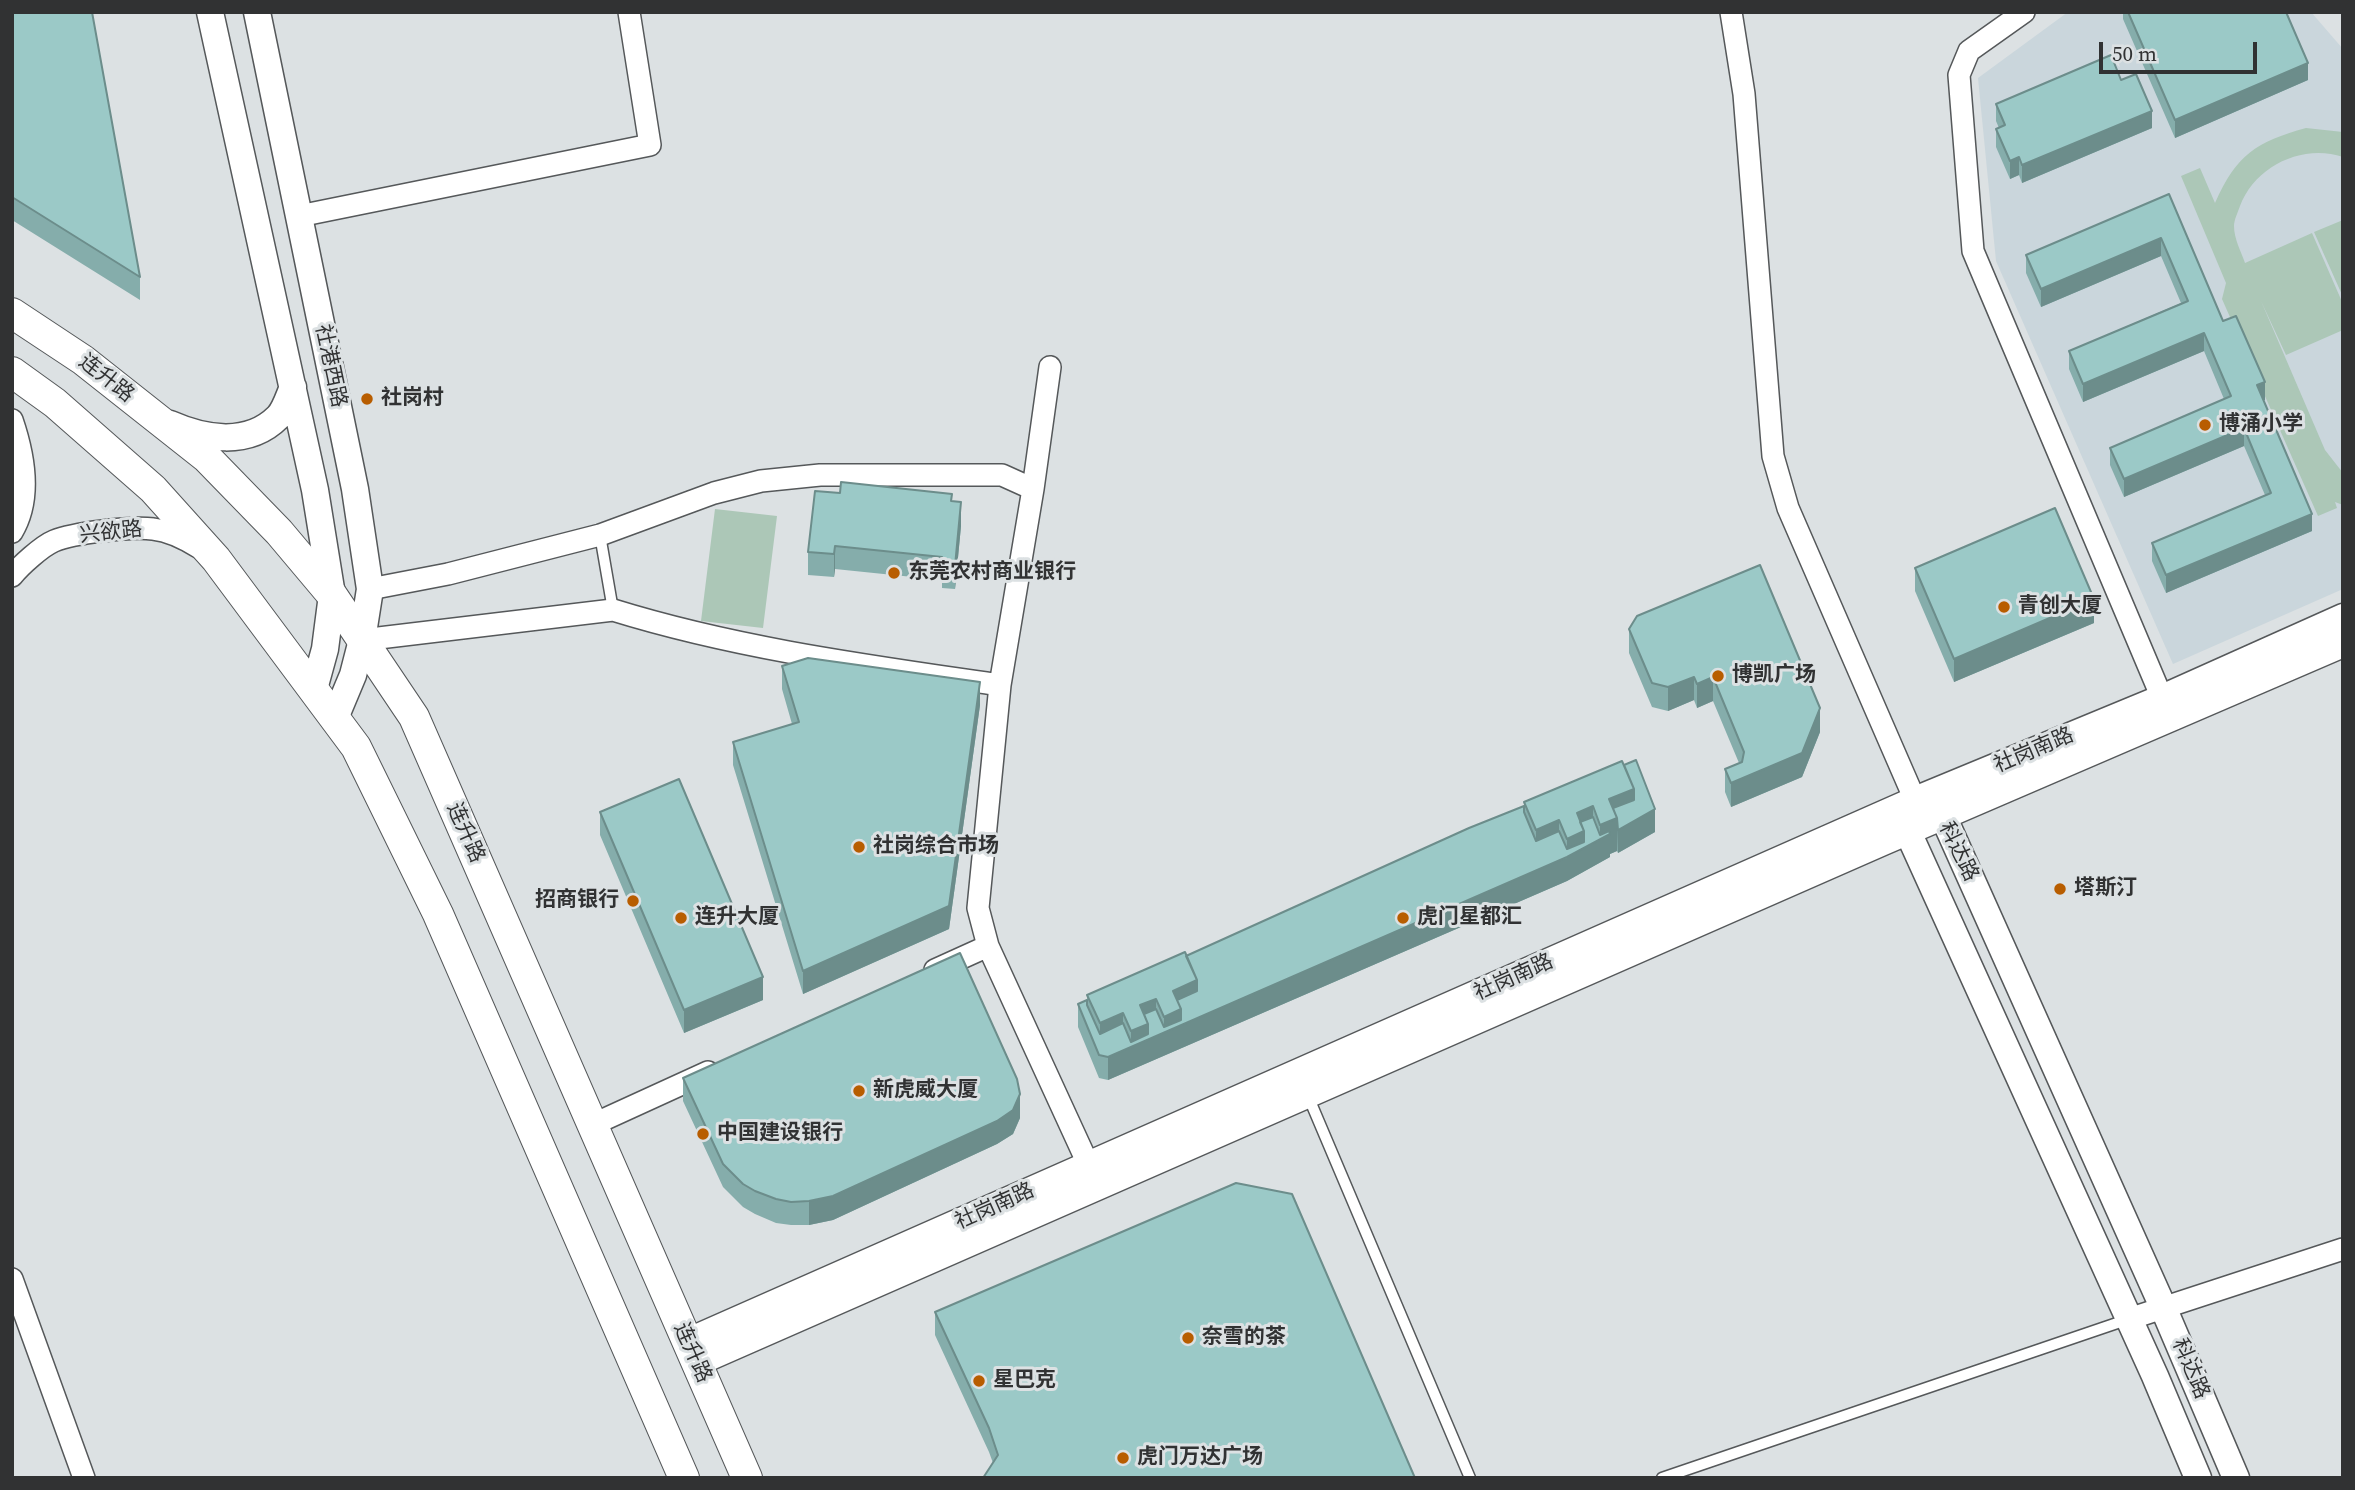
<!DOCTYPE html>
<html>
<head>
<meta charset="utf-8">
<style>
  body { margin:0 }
  #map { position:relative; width:2355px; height:1490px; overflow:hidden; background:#dce1e3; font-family:"Source Serif 4",serif }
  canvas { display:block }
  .frame { position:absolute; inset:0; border:14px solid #313233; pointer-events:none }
  .scale { position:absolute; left:2099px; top:42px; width:158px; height:32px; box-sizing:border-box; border:4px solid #313233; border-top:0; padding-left:9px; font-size:21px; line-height:24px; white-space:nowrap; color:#313233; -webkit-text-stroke:5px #dce1e3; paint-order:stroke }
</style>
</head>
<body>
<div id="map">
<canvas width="2355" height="1490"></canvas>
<div class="frame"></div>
<div class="scale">50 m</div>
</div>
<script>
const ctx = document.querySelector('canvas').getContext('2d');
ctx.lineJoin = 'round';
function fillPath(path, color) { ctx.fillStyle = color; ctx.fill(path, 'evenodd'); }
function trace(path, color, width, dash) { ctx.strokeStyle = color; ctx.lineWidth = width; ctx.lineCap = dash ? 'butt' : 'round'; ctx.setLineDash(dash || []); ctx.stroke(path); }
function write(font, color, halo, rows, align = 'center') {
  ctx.font = font + ' "Source Serif 4","Noto Sans SC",serif'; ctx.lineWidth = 6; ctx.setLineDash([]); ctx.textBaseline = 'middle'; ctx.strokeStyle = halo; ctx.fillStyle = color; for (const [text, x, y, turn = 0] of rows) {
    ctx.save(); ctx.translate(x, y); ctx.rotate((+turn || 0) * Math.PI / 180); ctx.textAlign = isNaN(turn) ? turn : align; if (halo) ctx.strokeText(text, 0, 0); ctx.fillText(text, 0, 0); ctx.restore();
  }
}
fillPath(new Path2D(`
  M2068,12H2311L2343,49V589L2173,664L1996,261L1978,78Z`), '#cad6dc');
fillPath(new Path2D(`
  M2306,128L2343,132V157C2303,143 2255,166 2240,206C2238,212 2234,220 2234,226C2234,239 2241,251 2245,263L2312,233L2343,304V330L2286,355L2261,301L2325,450L2343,473V505L2335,502L2337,508L2318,516L2222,299L2226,283L2181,176L2200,168L2215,203C2237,154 2256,142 2306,128Z
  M2343,220V297L2314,232Z
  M715,509L777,516L763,628L701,621Z`), '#acc7b7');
const service = new Path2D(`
  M600,535L613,610
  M1308,1096L1470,1478
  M1662,1478L2129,1319`);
const minor = new Path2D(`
  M1731,12L1744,94L1773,456L1788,508L1915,800
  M2024,12L1969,51L1959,75L1973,251L2162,698
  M299,216L650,145L629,12
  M1050,367L1033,489L1000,685L978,908L988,946L1089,1166
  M12,420C24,455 32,499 12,532
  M12,576C20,566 42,546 54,541C73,533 132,526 153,529C170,531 184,538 198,547
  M370,589L448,574L600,535L714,493L761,481L820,475H1002L1033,489
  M362,640L613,610C739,649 870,666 1000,685
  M935,970L988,946
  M592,1125L708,1072
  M12,1279L84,1478
  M2129,1319L2343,1249`);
const tertiary = new Path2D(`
  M210,12L315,490L332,595L325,649L314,689
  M257,12L355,489L370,589L362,640L353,675L335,718
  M170,424C204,439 248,447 278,417C285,410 289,396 293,387
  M687,1342L1915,800L2162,698L2343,617
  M696,1363L1883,842L2343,644
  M2198,1478L2155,1376L1908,832L1915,800L1943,816L2163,1307L2236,1478`);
const secondary = new Path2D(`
  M12,313L83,360L207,458L279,532L332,595L414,717L747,1478
  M12,372L55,403L153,489L216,559L356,747L438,914L684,1478`);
trace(service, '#55585a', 13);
trace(minor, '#55585a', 24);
trace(tertiary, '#55585a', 29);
trace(secondary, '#55585a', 32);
trace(service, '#fff', 10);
trace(minor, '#fff', 21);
trace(tertiary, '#fff', 26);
trace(secondary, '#fff', 30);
fillPath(new Path2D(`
  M12,12L140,277V300L12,220Z
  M2123,12H2286L2308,80L2175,138L2123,19Z
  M2121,80L2152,128L2022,183L2019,175L2010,179L1996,147V129L1999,128L1996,121V104Z
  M2169,194L2223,321L2265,400H2263L2312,531L2166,593L2152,561V543L2265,495L2244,446L2124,497L2110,465V448L2224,399L2204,351L2083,402L2069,369V351L2181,303L2161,256L2041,307L2026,273V255Z
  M952,502L961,526L955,589L942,588V580L835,569L834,577L808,575V552Z
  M1915,568L2094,623L1954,682L1915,591Z
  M1629,629L1820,732L1802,777L1731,807L1725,792V769L1739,763L1713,701L1697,708L1694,700L1668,711L1652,707L1629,653Z
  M782,666L980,705L949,929L803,994L733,765V742L792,724L782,689Z
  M1622,761L1655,832L1618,853L1617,851L1610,854V857L1567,881L1108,1080L1099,1078L1078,1027V1004L1087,1000V995L1186,956L1524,806V802Z
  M600,812L763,1000L684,1033L600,835Z
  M683,1078L1020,1118L1013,1134L997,1144L833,1220L809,1225H791L776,1223L755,1214L743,1207L723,1187L683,1101Z
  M1236,1183L993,1463L989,1452L935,1335V1312Z`), '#85adab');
fillPath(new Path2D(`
  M2308,63V80L2175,138V120Z
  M2152,111V128L2022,183V165Z
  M2019,157V175L2010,179V161Z
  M2161,238V256L2041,307V289Z
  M2204,333V351L2083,402V384Z
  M2265,382V400L2257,403V385Z
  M2244,428V446L2124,497V479Z
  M961,502V526L955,589V566Z
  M2312,514V531L2166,593V575Z
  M835,546V569L834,577V554Z
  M2094,599V623L1954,682V659Z
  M1694,677V700L1668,711V687Z
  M1713,677V701L1697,708V684Z
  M980,682V705L949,929L803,994V971Z
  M1820,708V732L1802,777L1731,807V783Z
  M1634,789L1655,809V832L1618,853L1617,828V851L1610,854V857L1567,881L1108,1080V1057L1131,1047V1031L1140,1005L1197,980L1567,858V839L1559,821V854L1536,864V830ZM1593,807L1600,825V840H1593ZM1173,991L1164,1017V1033L1156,1032V999Z
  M763,977V1000L684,1033V1010Z
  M1123,1013V1047L1100,1055V1023Z
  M1020,1094V1118L1013,1134L997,1144L833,1220L809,1225V1201Z`), '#6c8d8b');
const building = new Path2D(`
  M12,12H92L140,277L12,197Z
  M2128,12H2286L2308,63L2175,120Z
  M2111,55L2121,80L2136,74L2152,111L2022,165L2019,157L2010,161L1996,129L2005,125L1996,104Z
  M2169,194L2223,321L2236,316L2265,382L2257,385L2312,514L2166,575L2152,543L2271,493L2244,428L2124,479L2110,448L2231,396L2204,333L2083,384L2069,351L2188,301L2161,238L2041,289L2026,255Z
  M841,482L952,494L951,501L961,502L955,566L942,564V557L835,546L834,554L808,552L815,491L840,493Z
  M2055,508L2094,599L1954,659L1915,568Z
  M1760,565L1820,708L1802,753L1731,783L1725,769L1742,762L1744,752L1713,677L1697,684L1694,677L1668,687L1652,683L1629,629L1637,616Z
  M808,658L980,682L949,906L803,971L733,742L799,722L782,666Z
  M1636,760L1655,809L1618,830L1617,818L1613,808L1634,800V789L1624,765Z
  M1622,761L1634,789L1609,799L1617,818L1600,825L1593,806L1577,813L1584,831L1567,839L1559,820L1536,830L1524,802Z
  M679,779L763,977L684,1010L600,812Z
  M1524,806V812L1536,841L1559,831L1567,849L1584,842V831L1580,822L1593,817L1600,835L1609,831L1610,834L1567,857L1108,1057L1099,1055L1078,1004L1087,1000V1005L1100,1034L1123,1023L1131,1042L1148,1034V1024L1144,1014L1156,1009L1164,1027L1181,1020V1009L1177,1000L1197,991V980L1186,956L1469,828Z
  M1185,952L1197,980L1173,991L1181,1009L1164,1017L1156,999L1140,1005L1148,1024L1131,1031L1123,1013L1100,1023L1087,995Z
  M960,953L1017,1079L1020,1094L1013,1110L997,1121L833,1196L809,1201L791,1202L776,1199L755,1191L743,1184L723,1164L683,1078Z
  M1236,1183L1292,1194L1415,1478H983L998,1455L989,1428L935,1312Z`);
fillPath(building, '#9bc9c7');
trace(building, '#6c8d8b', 2);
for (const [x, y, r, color] of [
  [367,399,7,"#b85d00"],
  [2205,425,7,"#b85d00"],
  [894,573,7,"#b85d00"],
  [2004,607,7,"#b85d00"],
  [1718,676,7,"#b85d00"],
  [859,847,7,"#b85d00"],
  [2060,889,7,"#b85d00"],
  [633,901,7,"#b85d00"],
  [681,918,7,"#b85d00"],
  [1403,918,7,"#b85d00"],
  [859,1091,7,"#b85d00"],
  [703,1134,7,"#b85d00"],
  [1188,1338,7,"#b85d00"],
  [979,1381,7,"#b85d00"],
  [1123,1458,7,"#b85d00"]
]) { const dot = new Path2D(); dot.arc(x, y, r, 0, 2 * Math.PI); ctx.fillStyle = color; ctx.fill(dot); trace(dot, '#dce1e3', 2.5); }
write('21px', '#313233', '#dce1e3', [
  ["社港西路",330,366,78],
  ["连升路",106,379,38],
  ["兴欲路",111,533,-6],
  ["社岗南路",2034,751,-23],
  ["连升路",465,833,66],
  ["科达路",1958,852,64],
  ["社岗南路",1514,978,-24],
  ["社岗南路",995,1207,-24],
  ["连升路",692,1353,66],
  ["科达路",2190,1369,67]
]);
write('bold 21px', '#313233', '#dce1e3', [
  ["社岗村",381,399],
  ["博涌小学",2219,425],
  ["东莞农村商业银行",908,573],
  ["青创大厦",2018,607],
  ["博凯广场",1732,676],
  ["社岗综合市场",873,847],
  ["塔斯汀",2074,889],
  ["招商银行",619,901,"right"],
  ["连升大厦",695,918],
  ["虎门星都汇",1417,918],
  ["新虎威大厦",873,1091],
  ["中国建设银行",717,1134],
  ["奈雪的茶",1202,1338],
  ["星巴克",993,1381],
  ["虎门万达广场",1137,1458]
], 'left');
</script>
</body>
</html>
